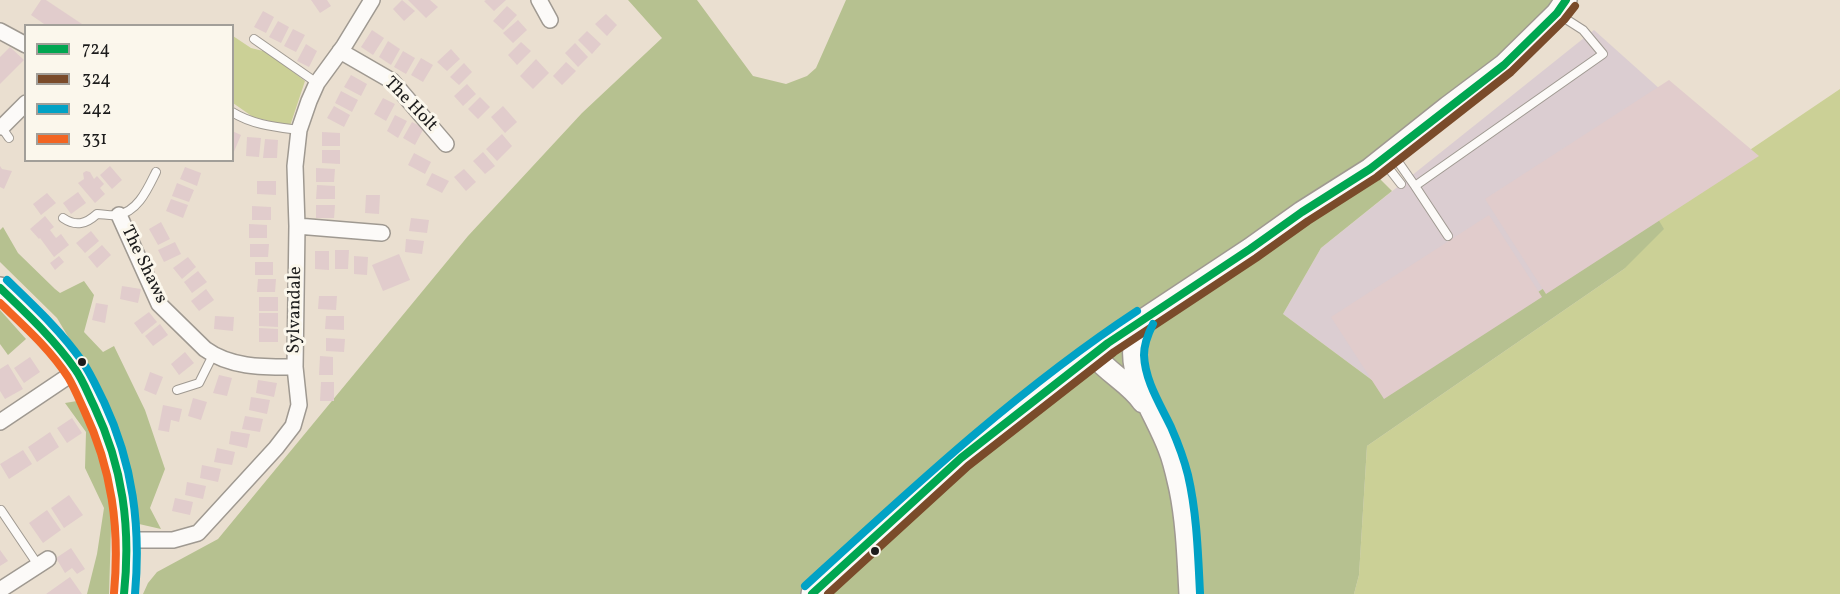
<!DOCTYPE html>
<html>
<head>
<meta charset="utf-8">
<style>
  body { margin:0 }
  #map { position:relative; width:1840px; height:594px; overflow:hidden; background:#eadfd0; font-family:Vollkorn,serif }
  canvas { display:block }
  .legend { position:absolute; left:24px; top:24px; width:210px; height:138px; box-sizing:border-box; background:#fbf7ec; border:2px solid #a29f99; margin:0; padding:8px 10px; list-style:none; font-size:18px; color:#1c1c1c }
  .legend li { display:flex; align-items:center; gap:12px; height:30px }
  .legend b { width:30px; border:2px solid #a29f99 }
</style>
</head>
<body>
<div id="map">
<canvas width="1840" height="594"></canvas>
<ul class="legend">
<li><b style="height:8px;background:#00a651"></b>724</li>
<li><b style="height:8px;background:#7a4b2a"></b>324</li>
<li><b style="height:8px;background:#01a2c5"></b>242</li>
<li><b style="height:8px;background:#f26522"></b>331</li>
</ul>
</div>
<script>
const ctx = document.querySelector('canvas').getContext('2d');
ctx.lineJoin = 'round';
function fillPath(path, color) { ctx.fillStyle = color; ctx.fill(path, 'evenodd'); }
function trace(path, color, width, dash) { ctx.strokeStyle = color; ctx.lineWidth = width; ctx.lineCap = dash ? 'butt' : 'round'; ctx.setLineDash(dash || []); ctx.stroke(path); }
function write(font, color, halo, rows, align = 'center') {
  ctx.font = font + ' Vollkorn,serif'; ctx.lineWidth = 6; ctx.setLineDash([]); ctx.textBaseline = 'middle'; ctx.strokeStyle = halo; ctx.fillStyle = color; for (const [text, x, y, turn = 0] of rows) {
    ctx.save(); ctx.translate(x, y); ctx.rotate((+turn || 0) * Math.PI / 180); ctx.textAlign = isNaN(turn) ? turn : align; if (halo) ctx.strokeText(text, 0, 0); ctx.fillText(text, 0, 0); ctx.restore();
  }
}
fillPath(new Path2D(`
  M1594,30L1738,159L1388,392L1283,314L1321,248Z`), '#dbcdd1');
fillPath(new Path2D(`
  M233,36L251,48L267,52L305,81L290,126L253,117L233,103Z
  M1840,89V594H1354L1359,575L1367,446L1624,269L1655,214Z`), '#cbd096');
fillPath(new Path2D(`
  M628,0H697L753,76L786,84L807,76L816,68L846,0H1566L1371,170L1392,191L1321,248L1283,314L1388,392L1655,214L1664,229L1624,269L1367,446L1359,575L1354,594H143L148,583L157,572L218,539L468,236L582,113L662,38Z
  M3,227L18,253L55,289L60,293L84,281L94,295L84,332L103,352L114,346L145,410L165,469L150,508L161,529L139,524L125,446L92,377L57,318L0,262V230Z
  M0,310L26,339L8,355L0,344Z
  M77,401L99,435L112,498L109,594H87L97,554L104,508L85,468L86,432L65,403Z`), '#b6c190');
fillPath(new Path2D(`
  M41,0H46L85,26H47L31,15Z
  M311,0H327L331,6L320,13Z
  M402,0L415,11L404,21L393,9Z
  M408,0H430L438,7L426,18Z
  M486,0H506L494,11L484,1Z
  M507,6L517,15L503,30L493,21Z
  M263,11L274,17L266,33L254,27Z
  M606,14L617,25L607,36L595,24Z
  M518,20L527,30L513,43L503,33Z
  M278,21L289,27L281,43L269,37Z
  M293,29L305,35L296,52L284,46Z
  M372,30L384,38L373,55L361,47Z
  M587,31L601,44L592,54L578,40Z
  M388,41L400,49L391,65L379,57Z
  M521,42L531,51L517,65L508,55Z
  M575,43L588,57L578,67L565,53Z
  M306,44L317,51L309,67L297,61Z
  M10,47L24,60L0,84V57Z
  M451,49L460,59L447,71L437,62Z
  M403,51L415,58L406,74L394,67Z
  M421,58L433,65L423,82L411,75Z
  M536,59L549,73L533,89L520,76Z
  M566,62L576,71L562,85L553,76Z
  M464,63L472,72L459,85L450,77Z
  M351,75L367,84L361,96L344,87Z
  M1669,80L1759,156L1546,294L1485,199Z
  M467,84L476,94L463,106L454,96Z
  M341,91L358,100L352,112L335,103Z
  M480,97L490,107L478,119L468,109Z
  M383,98L395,104L386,121L374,114Z
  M334,106L350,115L344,127L327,118Z
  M503,106L517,122L505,133L491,117Z
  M395,115L407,121L398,138L387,131Z
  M412,122L424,128L415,145L403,138Z
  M232,131L241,135L233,154H232Z
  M322,132L340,133V146H322Z
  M502,134L512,146L497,161L486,149Z
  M247,137L261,138L259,157L246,156Z
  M265,139L278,140L277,158H263Z
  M322,150H340V164L322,163Z
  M483,152L495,166L485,174L473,161Z
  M414,153L431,162L425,174L408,165Z
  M0,166L2,169L12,171L4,189L0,187Z
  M110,166L122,180L112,189L100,175Z
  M185,167L201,173L197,186L180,179Z
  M316,168L335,169L334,182H316Z
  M464,169L476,182L466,191L454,177Z
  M86,171L90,172L94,179L97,176L104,184L100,188L105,194L95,203L78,183L84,179L83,173Z
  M432,173L449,181L442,193L426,185Z
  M257,181H276V195L257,194Z
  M177,183L194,190L189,202L172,196Z
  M317,185L335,186V199H316Z
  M78,192L86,203L71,214L63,203Z
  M47,193L56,203L41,215L33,204Z
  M366,195H380L379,214L365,213Z
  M171,199L188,205L183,218L166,211Z
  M316,205H335L334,218H316Z
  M252,206L271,207V220H252Z
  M1489,215L1542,297L1384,399L1331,317Z
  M45,216L54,227L50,230L56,238L61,234L69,245L54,257L40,238L39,239L30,229Z
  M411,218L429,220L427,233L409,231Z
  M161,222L170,239L158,245L149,229Z
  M249,224L267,225V238H249Z
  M91,231L99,241L85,253L76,243Z
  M406,239L424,241L422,254L405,252Z
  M175,242L181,254L164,262L158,250Z
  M250,244H269L268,257H250Z
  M102,245L111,255L97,268L88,257Z
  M335,250H349L348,269H335Z
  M315,251H329V270L315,269Z
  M399,254L410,280L383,291L372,265Z
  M59,256L64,262L55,270L50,263Z
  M354,256L368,257L367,275L354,274Z
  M188,257L196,267L182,279L173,268Z
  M255,262H273V275H255Z
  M198,271L207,282L192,293L184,282Z
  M258,279H276L275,292H257Z
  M122,286L141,289L138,303L120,299Z
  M206,289L214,300L199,311L191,301Z
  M319,296H337L336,310L318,309Z
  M259,297H278V311H259Z
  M96,303L108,305L105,323L92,320Z
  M149,312L157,322L142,334L134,323Z
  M259,313H278V327L259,326Z
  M215,316L234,317L233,331L214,329Z
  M326,316H344V330L325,329Z
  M160,324L168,335L153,346L145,336Z
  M259,328L278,329V342H259Z
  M326,338L345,339L344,352L326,351Z
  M185,352L194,363L179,375L171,364Z
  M320,356L333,357V375H319Z
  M30,357L40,372L24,383L14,368Z
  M8,364L23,389L5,399L0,391V369Z
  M150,372L163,377L156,395L144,390Z
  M219,375L232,378L227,396L213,393Z
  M258,380L277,383L274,397L256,393Z
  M321,382H334V401H320Z
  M251,397L270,400L267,414L249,410Z
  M193,398L207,402L201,420L188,416Z
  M163,405L182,409L179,422L171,420L169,432L158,430Z
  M245,416L263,419L260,432L242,429Z
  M72,418L82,433L67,443L57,428Z
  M231,431L250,434L247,448L229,444Z
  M50,432L59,447L37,462L28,447Z
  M217,448L235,452L232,465L214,462Z
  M23,450L32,464L9,479L0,464Z
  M202,465L221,469L218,482L200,478Z
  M187,482L206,486L203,499L185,495Z
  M69,495L83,515L64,528L51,508Z
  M175,498L193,502L190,515L172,511Z
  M47,510L61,530L43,543L29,523Z
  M71,548L85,569L77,574L72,568L65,573L56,558Z
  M0,550L8,561L0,566Z
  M70,577L82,594H46Z`), '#e1cccc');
const lane = new Path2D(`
  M254,39L317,83
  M232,112C253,125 276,127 299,130
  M0,125L9,138
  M1392,153L1415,186
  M1383,161L1401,184
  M63,218C76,227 86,224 97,214C103,214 111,216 117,215C138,212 148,188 156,172
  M1448,236L1415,186L1603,54L1583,30L1558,14
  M177,390L199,383L213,355
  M1,510L38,565`);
const street = new Path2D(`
  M539,0L550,20
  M0,31L26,45
  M340,51L392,81L446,144
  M2,127L26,103
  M119,215L159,304L205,349C231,368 264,367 295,367
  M297,226L382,233
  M0,422L76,371
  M128,540H173L198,533L276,448L293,426L299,405L295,367L297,226L295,166L299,130L309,101L317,83L344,46L372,0
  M0,590L48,559`);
const secondary = new Path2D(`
  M0,288C26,313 54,339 75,369C82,379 86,391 92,402C124,464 133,525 124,594
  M1143,320C1116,364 1154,408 1169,449C1174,461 1177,476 1180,489C1187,523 1188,559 1190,594
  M1094,355C1108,373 1130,383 1143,402
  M812,594L961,458L1108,343L1250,249L1302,212L1370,169L1448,107L1504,65L1557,13L1566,0`);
trace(lane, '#9f9991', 10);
trace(street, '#9f9991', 18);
trace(secondary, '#9f9991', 24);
trace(lane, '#fcfaf8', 8);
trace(street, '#fcfaf8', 15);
trace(secondary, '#fcfaf8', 21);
trace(new Path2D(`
  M0,288C26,313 54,339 75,369C83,380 88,394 94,406C123,467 131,527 124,594
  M812,594L961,458L1108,343L1250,249L1302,212L1370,169L1504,65L1557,13L1566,0`), '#00a651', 8);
trace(new Path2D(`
  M828,594L968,466L1114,352L1256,258L1308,221L1377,177L1511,72L1564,20L1575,6`), '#7a4b2a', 8);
trace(new Path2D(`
  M7,280C34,306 61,331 82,361C91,374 97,388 104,402C133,464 141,526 135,594
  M1153,324C1148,334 1144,344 1144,355C1145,381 1160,404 1171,427C1178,443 1184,459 1188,475C1197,514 1198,554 1200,593
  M805,586C911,489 1017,390 1137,311`), '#01a2c5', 8);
trace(new Path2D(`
  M0,303C24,326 50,349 68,377C74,387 79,399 84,410C112,469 120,528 114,593`), '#f26522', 8);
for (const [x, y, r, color] of [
  [82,362,5,"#1c1c1c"],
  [875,551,5,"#1c1c1c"]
]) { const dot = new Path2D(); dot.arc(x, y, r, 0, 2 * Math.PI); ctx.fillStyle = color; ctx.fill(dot); trace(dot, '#fbf7ec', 2); }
write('18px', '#1c1c1c', '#fbf7ec', [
  ["The Holt",410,105,46],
  ["The Shaws",143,265,64],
  ["Sylvandale",296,310,-89]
]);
</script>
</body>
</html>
